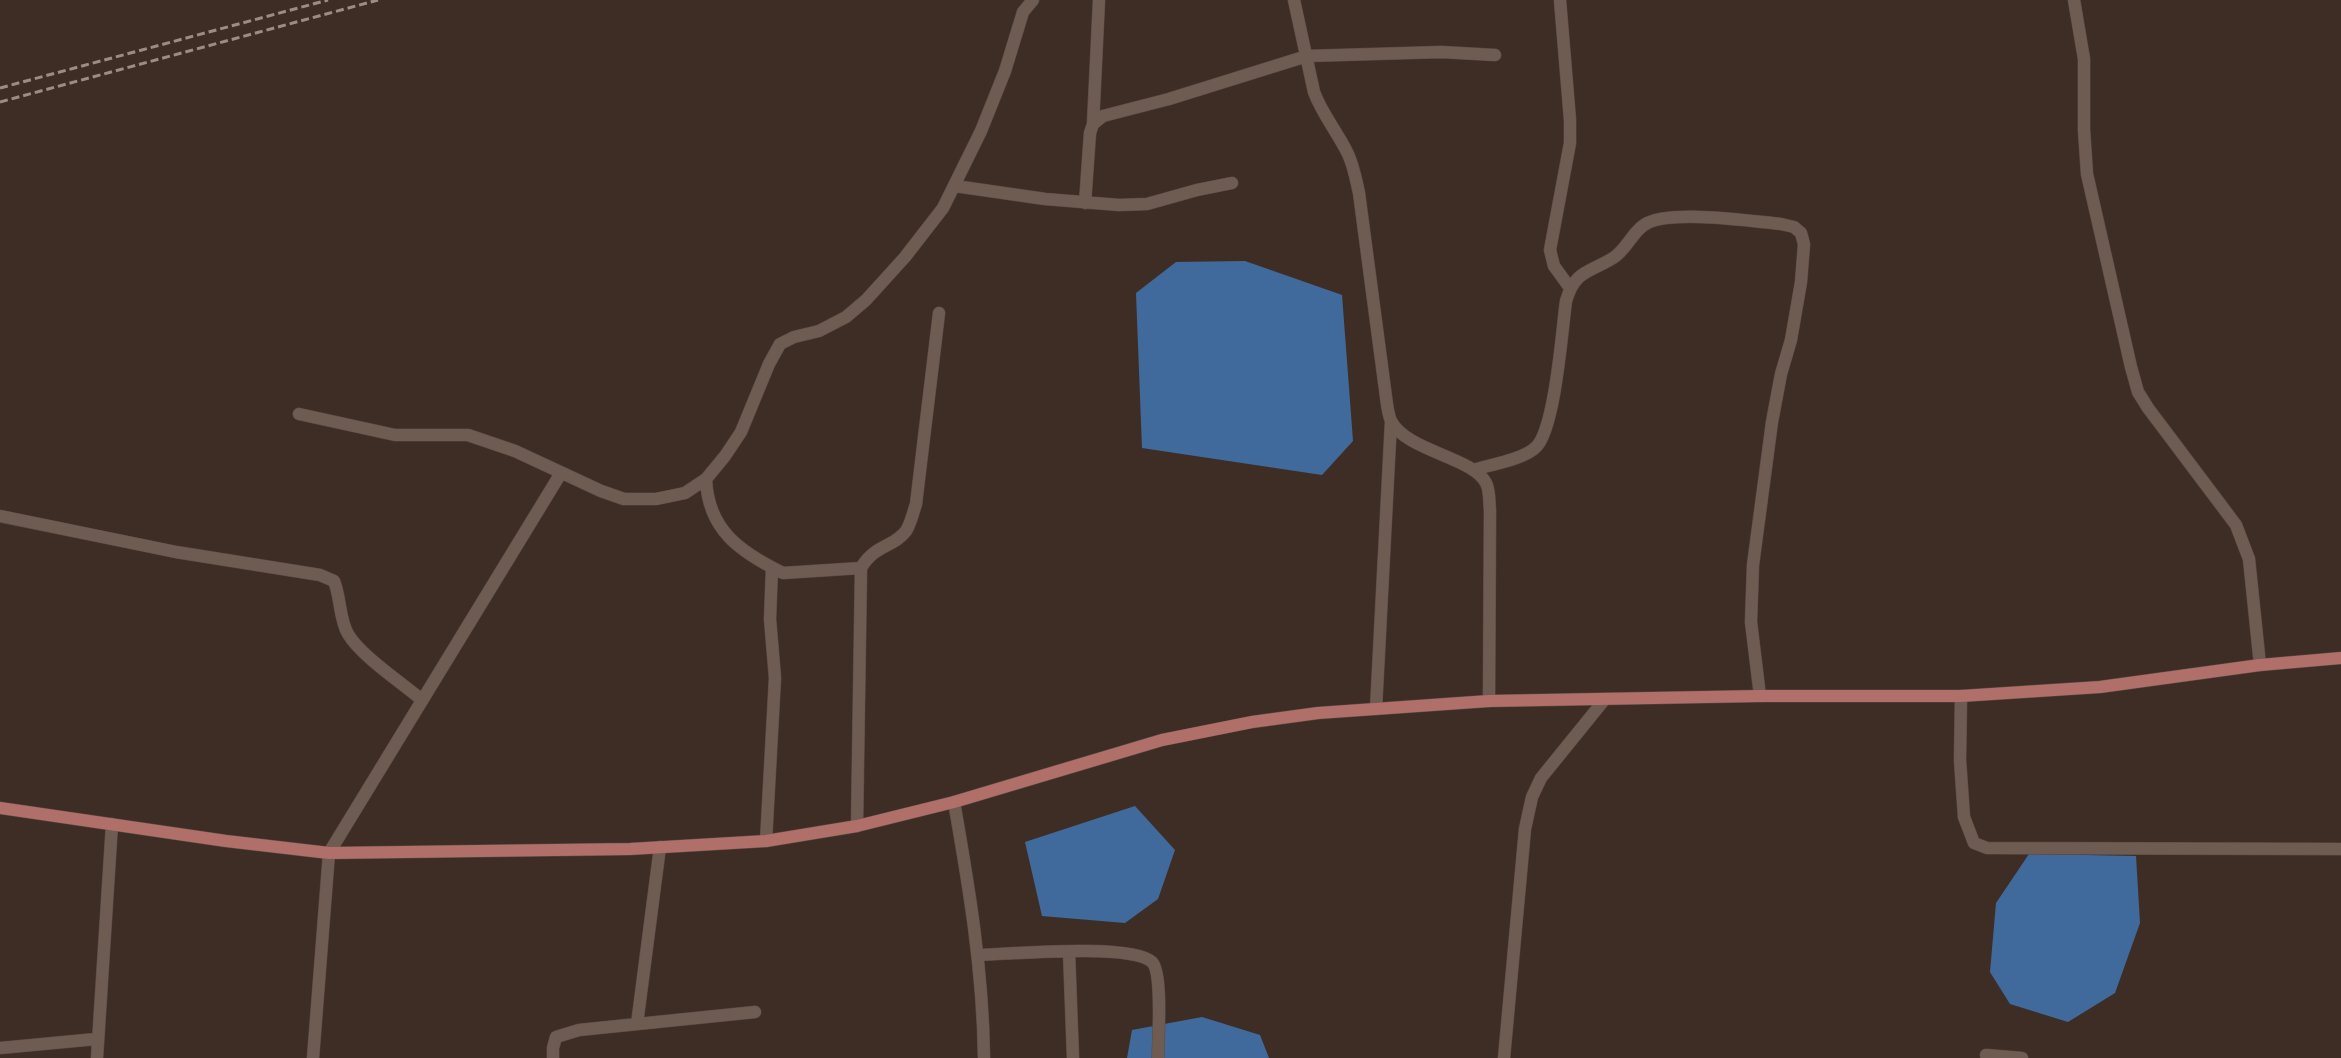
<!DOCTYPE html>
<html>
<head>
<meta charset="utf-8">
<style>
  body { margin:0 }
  canvas { display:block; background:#3e2d25 }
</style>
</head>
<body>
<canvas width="2341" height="1058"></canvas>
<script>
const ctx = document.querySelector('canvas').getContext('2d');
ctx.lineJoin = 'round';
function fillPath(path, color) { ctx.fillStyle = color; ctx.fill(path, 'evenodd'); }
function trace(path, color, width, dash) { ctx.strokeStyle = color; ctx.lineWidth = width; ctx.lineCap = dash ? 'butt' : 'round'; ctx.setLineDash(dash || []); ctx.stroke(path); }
fillPath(new Path2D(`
  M1245,261L1342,295L1353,441L1322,475L1142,448L1136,293L1176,262Z
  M1135,806L1175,850L1158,899L1125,923L1042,916L1025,842Z
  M2029,854L2136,856L2140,923L2115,993L2068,1022L2010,1004L1990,972L1996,903Z
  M1202,1017L1260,1035L1269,1058H1127L1132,1030Z`), '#416a9c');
const minor = new Path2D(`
  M1294,0L1314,92C1322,114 1338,133 1348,154C1354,167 1356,180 1359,193L1386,397C1387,405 1388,414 1391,421C1406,451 1473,457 1486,483C1490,490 1489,502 1490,510L1489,701
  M1560,0L1570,120V143L1550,250L1554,266L1570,288
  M2074,0L2084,59V130L2087,174L2131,367L2138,392L2148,408L2236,525L2249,559L2260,665
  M1093,124L1099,0
  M955,186L1045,199L1119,205L1147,204L1197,190L1232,183
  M1085,203L1090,133L1093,124L1103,116L1169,99L1307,56L1441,52L1495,55
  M299,414L395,435H468L515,451L601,491L624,499H656L685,493L706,479L725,456L741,432L769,364L780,344L794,337L819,331L846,317L866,300L905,257L943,208L981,131L1005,71L1023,12L1033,0
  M1473,470C1489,465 1525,459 1536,447C1555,429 1562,330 1566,301C1575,270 1589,273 1613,258C1626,250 1632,233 1644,225C1667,209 1751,221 1781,224L1794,227L1801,233L1804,244L1801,282L1791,340L1781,374L1772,422L1753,565L1751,622L1760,696
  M706,479C708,530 740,552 783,573L861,568
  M0,516L176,552L320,575L334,581C341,598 339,619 348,634C361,656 402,683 422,700
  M1961,696L1960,760L1964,817L1974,843L1987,848L2341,849
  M1376,709L1391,421
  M954,802C969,887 983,971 984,1058
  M857,826L861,568C875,544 893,548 906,531C911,523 913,513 916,504L939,313
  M766,841L775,678L770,619L772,568
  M1069,952L1073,1058
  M978,955C1009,954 1132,943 1152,962C1163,973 1158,1040 1158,1058
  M637,1024L660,847
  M0,1048L96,1039
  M1986,1055L2022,1058
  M97,1058L112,824
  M313,1058L329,853L561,473
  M553,1058V1048L556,1037L579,1030L755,1012
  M1504,1058L1525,829L1532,797L1541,778L1605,699`);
const major = new Path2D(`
  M0,808L226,841L329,853L630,849L766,841L857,826L954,802L1162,740L1252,722L1318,713L1489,701L1760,696H1961L2100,687L2260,665L2341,658`);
trace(minor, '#594b45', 13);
trace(major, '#594b45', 13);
trace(minor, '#6e5b52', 12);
trace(major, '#b16f6a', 12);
trace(new Path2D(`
  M0,88L328,0
  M0,102L378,0`), '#9b8d86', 3, [8, 4]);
</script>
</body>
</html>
